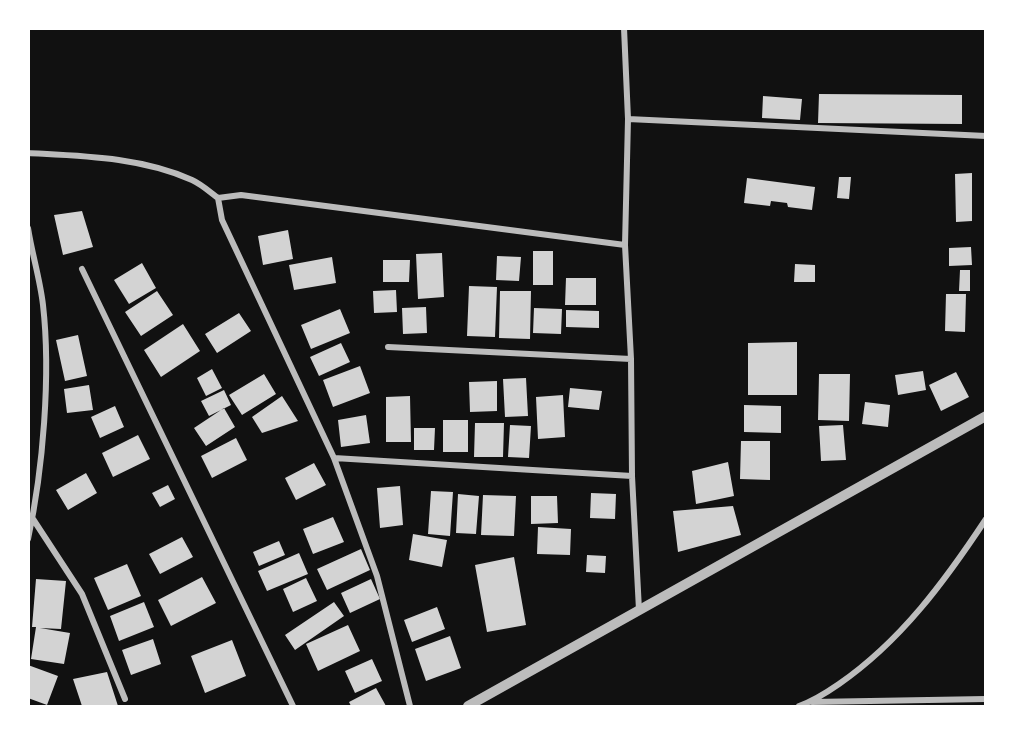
<!DOCTYPE html>
<html>
<head>
<meta charset="utf-8">
<style>
  body { margin:0 }
  #map { position:relative; width:1014px; height:735px; overflow:hidden; background:#111; font-family:Signika,sans-serif }
  canvas { display:block }
  .frame { position:absolute; inset:0; border:30px solid #fff; pointer-events:none }
</style>
</head>
<body>
<div id="map">
<canvas width="1014" height="735"></canvas>
<div class="frame"></div>
</div>
<script>
const ctx = document.querySelector('canvas').getContext('2d');
ctx.lineJoin = 'round';
function fillPath(path, color) { ctx.fillStyle = color; ctx.fill(path, 'evenodd'); }
function trace(path, color, width, dash) { ctx.strokeStyle = color; ctx.lineWidth = width; ctx.lineCap = dash ? 'butt' : 'round'; ctx.setLineDash(dash || []); ctx.stroke(path); }
fillPath(new Path2D(`
  M819,94L962,95V124L818,123Z
  M763,96L802,99L800,120L762,118Z
  M972,173V221L956,222L955,174Z
  M839,177H851L849,199L837,198Z
  M747,178L815,187L812,210L788,207L787,203L771,201L770,206L744,203Z
  M82,211L93,247L63,255L54,215Z
  M288,230L293,259L263,265L258,236Z
  M971,247L972,265L949,266V248Z
  M533,251H553V285H533Z
  M442,253L444,297L418,299L416,254Z
  M497,256L521,257L519,281L496,280Z
  M332,257L336,283L294,290L289,265Z
  M383,260H410L409,282H383Z
  M142,263L156,288L129,304L114,280Z
  M795,264L815,265V282H794Z
  M960,270H970V291H959Z
  M566,278H596V305H565Z
  M469,286L497,287L495,337L467,336Z
  M396,290L397,312L374,313L373,291Z
  M157,291L173,315L141,336L125,312Z
  M500,291H531L530,339L499,338Z
  M946,294H966L965,332L945,331Z
  M426,307L427,333L403,334L402,308Z
  M534,308L562,309L561,334L533,333Z
  M340,309L350,333L311,349L301,325Z
  M566,310L599,311V328L566,327Z
  M239,313L251,331L217,353L205,334Z
  M183,324L200,351L161,377L144,350Z
  M78,335L87,376L65,381L56,340Z
  M797,342V395H748V343Z
  M341,343L350,362L319,376L310,357Z
  M360,366L370,393L333,407L323,380Z
  M212,369L222,388L206,396L197,378Z
  M923,371L926,390L898,395L895,375Z
  M956,372L969,397L941,411L929,385Z
  M264,374L276,394L242,415L229,395Z
  M819,374H850L849,421L818,420Z
  M526,378L528,416L505,417L503,379Z
  M497,381V411L470,412L469,382Z
  M89,385L93,410L67,413L64,389Z
  M570,388L602,391L599,410L568,407Z
  M224,390L231,405L209,416L201,401Z
  M563,395L565,437L538,439L536,397Z
  M282,396L298,421L262,433L252,417Z
  M410,396L411,442H386V397Z
  M865,402L890,405L888,427L862,424Z
  M744,405L781,406V433L744,432Z
  M115,406L124,427L100,438L91,417Z
  M224,408L235,427L206,446L194,428Z
  M366,415L370,443L341,447L338,420Z
  M443,420H468V452H443Z
  M475,423H504L503,457H474Z
  M510,425L531,426L529,458L508,457Z
  M843,425L846,460L821,461L819,426Z
  M414,428H435L434,450H414Z
  M138,435L150,459L113,477L102,453Z
  M236,438L247,460L212,478L201,456Z
  M741,441H770V480L740,479Z
  M728,462L734,496L696,504L692,471Z
  M314,463L326,485L296,500L285,478Z
  M86,473L97,493L68,510L56,490Z
  M168,485L175,499L160,507L152,493Z
  M400,486L403,525L380,528L377,488Z
  M431,491L453,492L450,536L428,534Z
  M591,493L616,494L615,519L590,518Z
  M458,494L479,496L476,534L456,533Z
  M483,495L516,496L514,536L481,535Z
  M531,496H557L558,523L531,524Z
  M733,506L741,535L678,552L673,511Z
  M333,517L344,542L313,554L303,529Z
  M538,527L571,529L570,555L537,554Z
  M413,534L447,540L442,567L409,560Z
  M182,537L193,557L160,574L149,554Z
  M279,541L285,555L259,566L253,552Z
  M361,549L370,570L327,590L317,569Z
  M299,553L308,574L267,591L258,571Z
  M587,555L606,556L605,573L586,572Z
  M514,557L526,625L487,632L475,565Z
  M127,564L141,596L108,610L94,578Z
  M202,577L216,603L171,626L158,600Z
  M306,578L317,601L293,612L283,589Z
  M36,579L66,581L61,629L40,628L70,633L64,664L31,659L36,627H32Z
  M371,579L380,599L350,613L341,593Z
  M144,602L154,627L119,641L110,616Z
  M334,602L344,616L295,650L285,635Z
  M437,607L445,629L412,642L404,620Z
  M348,625L360,651L318,671L306,644Z
  M450,636L461,668L426,681L415,649Z
  M153,639L161,664L131,675L122,650Z
  M232,640L246,676L205,693L191,656Z
  M372,659L382,681L355,693L345,671Z
  M28,665L58,676L47,705L28,698Z
  M107,672L118,706H82L73,679Z
  M376,688L386,706H351L349,702Z`), '#d3d3d3');
trace(new Path2D(`
  M624,28L628,119L625,245L631,359L632,476L639,610
  M628,119L986,136
  M28,153C82,156 141,157 192,180C201,184 210,192 218,198
  M218,198L222,220L334,458L377,576L410,706
  M218,198L241,195L625,245
  M28,228C32,254 40,279 43,305C51,375 43,470 28,539
  M82,269L293,706
  M388,347L631,359
  M334,458L632,476
  M33,519L82,594L125,699
  M812,702L986,699
  M799,706C814,701 826,693 839,684C901,641 945,581 986,519`), '#bcbcbc', 6);
trace(new Path2D(`
  M468,706L986,416`), '#bcbcbc', 10);
</script>
</body>
</html>
